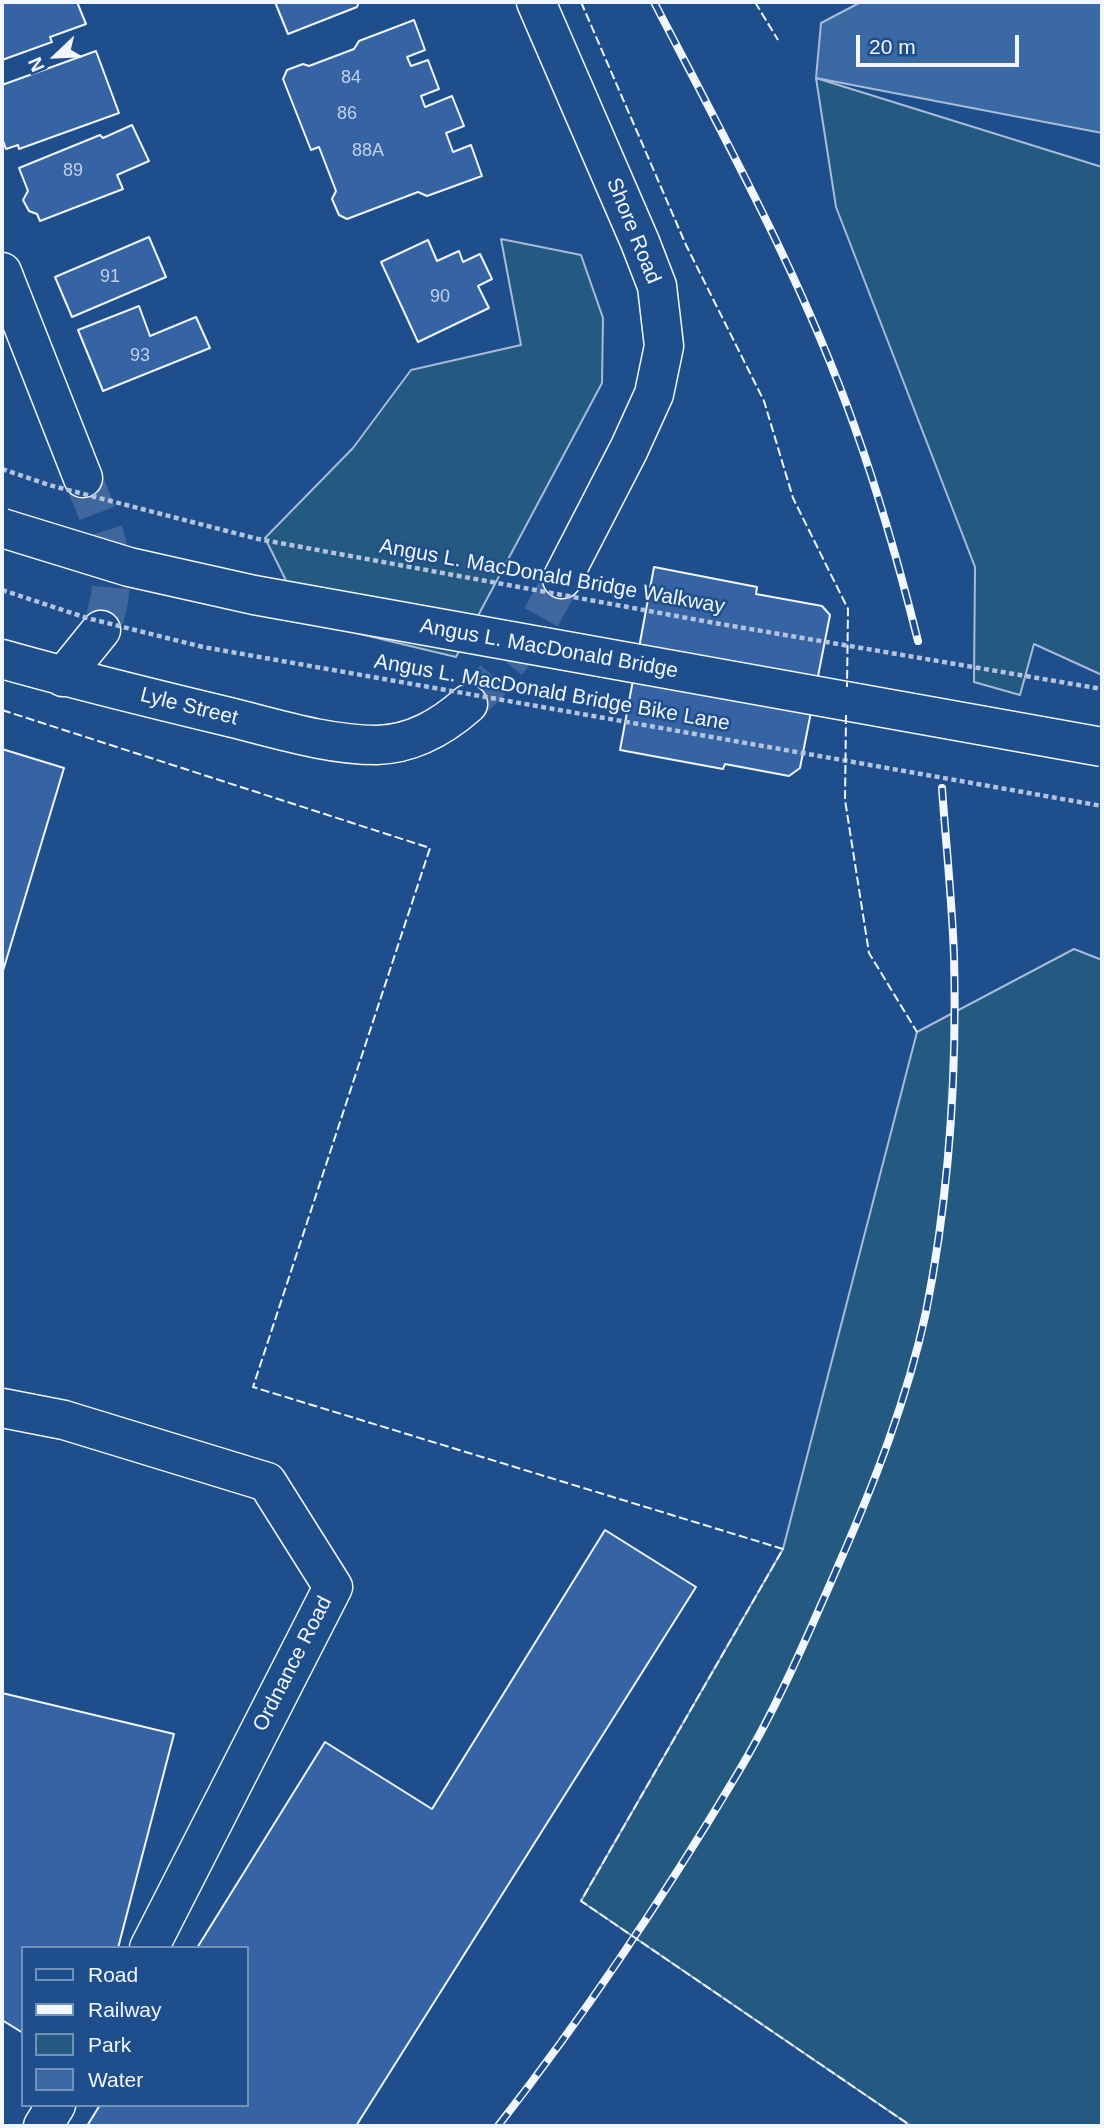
<!DOCTYPE html>
<html>
<head>
<meta charset="utf-8">
<style>
  body { margin:0 }
  #map { position:relative; width:1104px; height:2128px; overflow:hidden; background:#1f4e8c; font-family:Helvetica,sans-serif }
  canvas { display:block }
  .frame { position:absolute; inset:0; border:4px solid #f2f6ff; pointer-events:none }
  .legend { position:absolute; left:21px; top:1946px; width:228px; height:161px; box-sizing:border-box; background:#1f4e8c; border:2px solid #7391ba; margin:0; padding:9px 12px; list-style:none; font-size:21px; color:#f2f6ff }
  .legend li { display:flex; align-items:center; gap:14px; height:35px }
  .legend b { width:35px; border:2px solid #7391ba }
  .north { position:absolute; left:21px; top:21px; width:70px; height:70px; -webkit-text-stroke:5px #1f4e8c; paint-order:stroke; rotate:247deg; font-size:19px; font-weight:700; line-height:28px; text-align:center; color:#f2f6ff }
  .north::after { content:''; display:block; margin:auto; width:24px; height:32px; background:#f2f6ff; clip-path:polygon(50% 0,100% 100%,50% 72%,0 100%) }
  .scale { position:absolute; left:856px; top:35px; width:163px; height:32px; box-sizing:border-box; border:4px solid #f2f6ff; border-top:0; padding-left:9px; font-size:21px; line-height:24px; white-space:nowrap; color:#f2f6ff; -webkit-text-stroke:5px #1f4e8c; paint-order:stroke }
</style>
</head>
<body>
<div id="map">
<canvas width="1104" height="2128"></canvas>
<div class="frame"></div>
<ul class="legend">
<li><b style="height:9px;background:#1f4e8c"></b>Road</li>
<li><b style="height:9px;background:#f2f6ff"></b>Railway</li>
<li><b style="height:19px;background:#245a82"></b>Park</li>
<li><b style="height:19px;background:#3b69a3"></b>Water</li>
</ul>
<div class="north">N</div>
<div class="scale">20 m</div>
</div>
<script>
const ctx = document.querySelector('canvas').getContext('2d');
ctx.lineJoin = 'round';
function fillPath(path, color) { ctx.fillStyle = color; ctx.fill(path, 'evenodd'); }
function trace(path, color, width, dash) { ctx.strokeStyle = color; ctx.lineWidth = width; ctx.lineCap = dash ? 'butt' : 'round'; ctx.setLineDash(dash || []); ctx.stroke(path); }
function write(font, color, halo, rows, align = 'center') {
  ctx.font = font + ' Helvetica,sans-serif'; ctx.lineWidth = 5; ctx.setLineDash([]); ctx.textBaseline = 'middle'; ctx.strokeStyle = halo; ctx.fillStyle = color; for (const [text, x, y, turn = 0] of rows) {
    ctx.save(); ctx.translate(x, y); ctx.rotate((+turn || 0) * Math.PI / 180); ctx.textAlign = isNaN(turn) ? turn : align; if (halo) ctx.strokeText(text, 0, 0); ctx.fillText(text, 0, 0); ctx.restore();
  }
}
const green = new Path2D(`
  M816,78L1102,167V675L1034,644L1020,695L974,682L975,567L836,207Z
  M501,239L581,255L603,318L602,383L456,657L306,621L265,538L353,448L411,370L521,345Z
  M1074,949L1102,960V2126H911L581,1901L783,1549L917,1032Z`);
fillPath(green, '#245a82');
trace(green, '#a8bbd7', 2);
const water = new Path2D(`
  M861,2H1102V133L816,78L821,23Z`);
fillPath(water, '#3b69a3');
trace(water, '#a8bbd7', 2);
const building = new Path2D(`
  M2,2H77L86,24L50,37L52,42L2,60Z
  M275,2H359L357,7L288,34Z
  M414,20L425,50L407,57L411,66L428,60L439,89L421,96L425,107L452,96L464,126L446,133L453,152L471,145L482,176L427,196L418,192L347,219L339,215L332,199L336,191L319,147L311,150L283,79L287,70L303,64L309,66L354,49L359,41Z
  M96,51L119,113L19,149L18,145L6,149L2,138V85Z
  M132,125L149,161L117,175L123,189L40,221L37,214L29,211L23,200L28,191L19,168L100,135L103,138Z
  M149,237L166,277L72,317L55,277Z
  M428,240L437,261L459,251L463,262L480,254L492,279L478,286L489,308L418,342L381,262Z
  M139,306L150,336L196,317L210,348L103,391L78,330Z
  M654,567L757,587L756,594L822,606L830,615L800,768L789,776L725,764L723,769L620,750Z
  M2,749L64,768L2,974Z
  M605,1530L696,1587L356,2126H87L100,2105H247V1948H197L325,1742L432,1809Z
  M2,1693L174,1734L118,1948H23V2033L2,2020Z`);
fillPath(building, '#3563a3');
trace(building, '#f2f6ff', 2);
trace(new Path2D(`
  M83,478C106,534 123,569 101,630
  M468,704L491,682L534,630L562,579`), '#3f679d', 38, [38, 19]);
const minor = new Path2D(`
  M536,2L640,242L657,286L664,346L654,394L629,449L562,579
  M2,272L83,478
  M2,659C76,680 150,698 225,716C275,728 326,745 377,745C413,744 442,727 468,704
  M63,677L101,630
  M2,1408L64,1420L267,1482L333,1587L149,1948
  M43,2126L56,2105`);
trace(minor, '#f2f6ff', 41);
trace(minor, '#1f4e8c', 38);
const rail = new Path2D(`
  M654,2C726,141 803,280 855,428C880,498 900,569 918,641
  M498,2126C583,2017 665,1895 736,1776C776,1710 807,1637 838,1566C874,1484 907,1400 926,1312C949,1196 957,1074 954,956C952,900 946,844 942,788`);
trace(rail, '#f2f6ff', 8);
trace(rail, '#1f4e8c', 5, [16]);
const majorBridge = new Path2D(`
  M2,528L129,567L254,595L1102,747`);
trace(majorBridge, '#f2f6ff', 41, []);
trace(new Path2D(`
  M2,469L49,485L258,539L709,622L1102,689
  M2,590L87,618L203,647L1102,806`), '#b3c4dc', 4.5, [5, 3.5]);
trace(majorBridge, '#1f4e8c', 38);
trace(new Path2D(`
  M581,2L686,245L764,401L793,498L848,609L847,687
  M755,2L778,40
  M2,710L430,848L253,1387L783,1549L581,1901L911,2126
  M846,715L845,800L869,953L917,1032`), '#f2f6ff', 2, [9, 3.5]);
write('18px', '#c3d1e8', null, [
  ["84",351,78],
  ["86",347,114],
  ["88A",368,151],
  ["89",73,171],
  ["91",110,277],
  ["90",440,297],
  ["93",140,356]
]);
write('21px', '#f2f6ff', '#1f4e8c', [
  ["Shore Road",633,231,68],
  ["Angus L. MacDonald Bridge Walkway",552,577,10],
  ["Angus L. MacDonald Bridge",549,649,10],
  ["Angus L. MacDonald Bridge Bike Lane",552,693,10],
  ["Lyle Street",189,707,14],
  ["Ordnance Road",293,1664,-63]
]);
</script>
</body>
</html>
